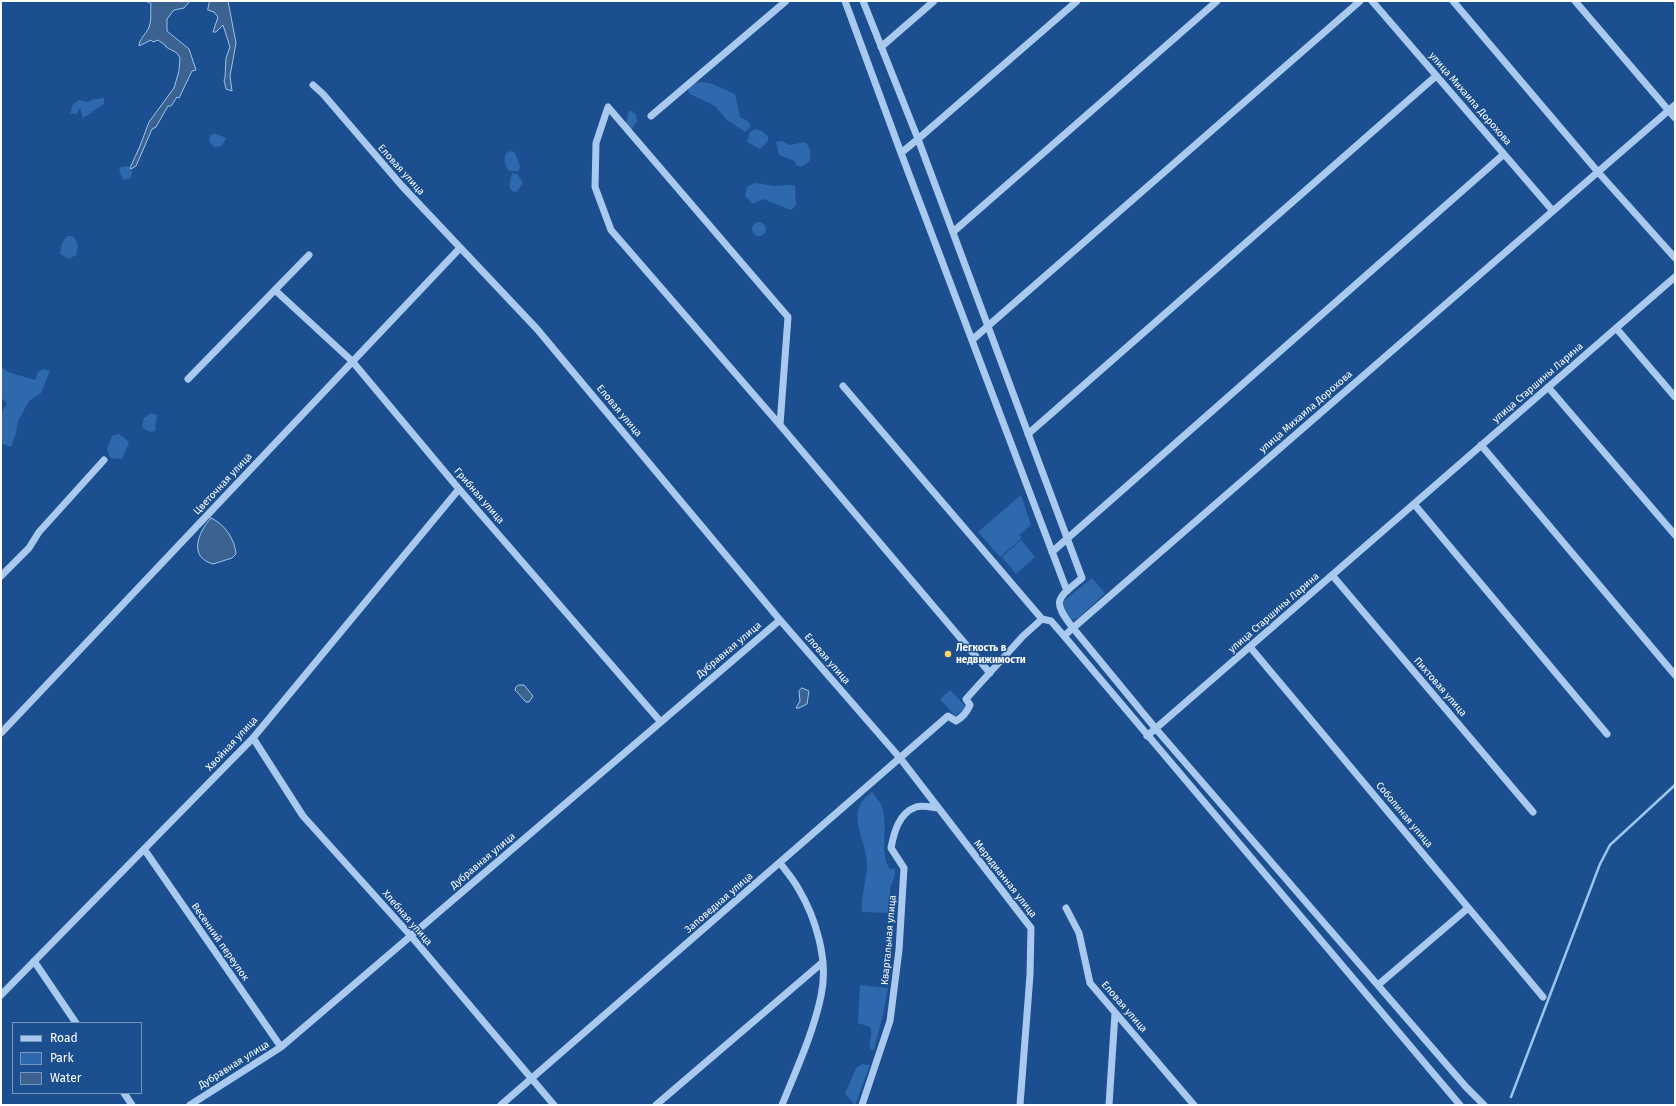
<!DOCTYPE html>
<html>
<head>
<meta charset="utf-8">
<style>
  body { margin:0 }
  #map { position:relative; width:1676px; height:1106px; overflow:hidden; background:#1b4f8f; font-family:"Fira Sans",sans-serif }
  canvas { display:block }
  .frame { position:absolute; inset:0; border:2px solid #fff; pointer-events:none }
  .legend { position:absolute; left:12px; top:1022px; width:130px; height:72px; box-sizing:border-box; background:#1b4f8f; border:1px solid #7695bc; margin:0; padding:5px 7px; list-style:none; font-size:12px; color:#fff }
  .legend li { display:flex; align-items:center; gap:8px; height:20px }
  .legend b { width:20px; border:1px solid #7695bc }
</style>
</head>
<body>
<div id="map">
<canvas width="1676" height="1106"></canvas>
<div class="frame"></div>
<ul class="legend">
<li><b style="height:5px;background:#a9c9ee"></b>Road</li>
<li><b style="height:11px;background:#2e69ad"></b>Park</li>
<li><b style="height:11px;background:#3c6290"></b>Water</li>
</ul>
</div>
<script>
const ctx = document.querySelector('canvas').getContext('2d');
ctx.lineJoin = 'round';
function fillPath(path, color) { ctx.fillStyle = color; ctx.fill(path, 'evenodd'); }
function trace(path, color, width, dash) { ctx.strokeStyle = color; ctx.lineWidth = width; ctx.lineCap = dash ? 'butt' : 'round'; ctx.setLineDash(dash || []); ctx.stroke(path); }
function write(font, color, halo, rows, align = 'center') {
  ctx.font = font + ' "Fira Sans",sans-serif'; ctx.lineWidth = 3; ctx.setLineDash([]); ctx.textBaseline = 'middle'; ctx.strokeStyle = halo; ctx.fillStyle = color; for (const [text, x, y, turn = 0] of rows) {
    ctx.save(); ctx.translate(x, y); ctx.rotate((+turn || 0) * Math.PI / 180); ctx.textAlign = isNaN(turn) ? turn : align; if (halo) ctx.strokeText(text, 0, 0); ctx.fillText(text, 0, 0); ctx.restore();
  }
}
fillPath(new Path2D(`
  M700,82L710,83L735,94L740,117L748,121L751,126L745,132L726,119L715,106L690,94L688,91L691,84Z
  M104,98V104C96,108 91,114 83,118L80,108L76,114L70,113L73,104L79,100L88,102L91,100Z
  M629,110L636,114L637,121L631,131L625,128Z
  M755,129L762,131L768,136V141L760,149L747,142L750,132Z
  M214,133L226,138L222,146L214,147L209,141L210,136Z
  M782,141L789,145L805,142C811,148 811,153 810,161L801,167L796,165L795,161L779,155L776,142Z
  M511,151L515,153L520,166L519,171H509C505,165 503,160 506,153Z
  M128,166L132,171L131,178L123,180L119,170L121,167Z
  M512,173L517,174L523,182L519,189L516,192L512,191L509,186Z
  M755,183C762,183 768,186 775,186C783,186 787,184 795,186L796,205L791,210L763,199L753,204L745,196L747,187Z
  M752 229a7 7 0 1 1 14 0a7 7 0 1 1-14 0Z
  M67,236H73C78,243 79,246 76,255L69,259L60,254L62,243Z
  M3,368L8,372L35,380L38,372L44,369L50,371L41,393L29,401L18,421L16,433L11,447L1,443V413L7,403L1,398V369Z
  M151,413L157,415L155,431C148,433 146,430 142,426L144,418Z
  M119,434L129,442L122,459L110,458L107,449L112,436Z
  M1021,495L1031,525L1019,535L1022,538L1000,557L978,532Z
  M1021,540L1035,557L1016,574L1002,557Z
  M1092,578L1105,593L1078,618L1072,620L1062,609L1064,601Z
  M950,690L966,707L955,716L940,699Z
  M872,792C875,796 879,801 881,805C890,825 878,852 890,869L895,868V875L890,888V913L862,912C861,895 867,879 867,863C866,838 843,811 872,792Z
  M860,985L888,988L883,1014L874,1050H871C867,1041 874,1035 870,1027L858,1023Z
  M862,1064L870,1065L855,1105L845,1094L856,1068Z`), '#2e69ad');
const water = new Path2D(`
  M146,1H202H190L184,8L174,10L167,19V31L189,49L196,70L192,71L179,98L177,97L171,106H168L156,127L152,129L136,166L131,169L130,168L140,146L149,122L174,88L179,71L180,58L177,53L166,47L165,45L158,40L153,42L151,40L139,46C139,39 147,33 149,27C152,19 150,12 151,4Z
  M210,1H228L236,43L230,76L232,91L226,89L224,80L225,78L226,58L230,47L223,25L216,32H213L218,17L214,12L208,10Z
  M211,518C225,524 235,540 236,554L232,558L213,564C188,557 198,532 211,518Z
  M519,685H524L533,696L529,702H526L515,690L516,687Z
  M802,688L809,691L807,704L799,708H796L800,701L799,691Z`);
fillPath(water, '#3c6290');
trace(water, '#9cc4f0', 1);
trace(new Path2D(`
  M1511,1097L1600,864L1610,845L1675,785`), '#9cc4f0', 2.5);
trace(new Path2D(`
  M845,1L901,153
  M863,1L918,139L1077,1
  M1372,1L1553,211
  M1453,1L1598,172L1675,258
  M1575,1L1675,118
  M881,47L934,1
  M313,85L323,94L402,186L537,329L780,620L900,758L1031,928L1030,975L1020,1105
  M651,116L786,1
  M953,232L1217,1
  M276,291L352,361L459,489L660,721
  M1616,328L1675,397
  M972,340L1360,1
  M188,379L309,255
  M843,386L1042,619
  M1548,387L1675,535
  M780,425L788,317L608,107L596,143L595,187L611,230L780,425L990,673
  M1028,434L1436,76
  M1481,445L1675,675
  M1414,504L1607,734
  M1052,552L1504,154
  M1332,575L1533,812
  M1,576L29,548L39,532L104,460
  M1067,591L901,153L918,139L1082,578C1057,599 1051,600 1073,628L1675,105
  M1064,636L1073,628L1156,729L1466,1087L1484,1105
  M1250,647L1543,997
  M1,733L460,248
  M1147,736L1675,277
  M253,738L303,816L411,936L554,1105
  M144,849L281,1047
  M780,863C786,871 793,879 798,888C816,918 829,961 821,996C813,1034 796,1070 782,1105
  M1066,908L1079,933L1090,983L1194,1105
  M34,961L76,1023
  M1378,985L1468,908
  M1,995L253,738L459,489
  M124,1093L132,1105
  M190,1105L281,1047L780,620
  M501,1105L948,716L956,721C963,717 967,712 970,705L966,699L1023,636L1042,619L1051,621L1064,636L1460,1105
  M656,1105L823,962
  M862,1105L890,1021L899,950L904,868L891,848C894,832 899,813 916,807C922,805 931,807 938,808
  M1109,1105L1115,1013`), '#a9c9ee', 7);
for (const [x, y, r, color] of [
  [948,654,4,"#ffd166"]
]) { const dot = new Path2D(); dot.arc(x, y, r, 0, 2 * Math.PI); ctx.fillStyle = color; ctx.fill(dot); trace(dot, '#1b4f8f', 1.5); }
write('10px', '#fff', '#1b4f8f', [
  ["улица Михаила Дорохова",1470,99,49],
  ["Еловая улица",401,170,48],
  ["улица Старшины Ларина",1538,383,-41],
  ["Еловая улица",619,411,50],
  ["улица Михаила Дорохова",1306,412,-41],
  ["Цветочная улица",223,484,-47],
  ["Грибная улица",479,496,49],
  ["улица Старшины Ларина",1274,613,-41],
  ["Дубравная улица",729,650,-40],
  ["Еловая улица",827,659,49],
  ["Пихтовая улица",1440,687,49],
  ["Хвойная улица",232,744,-47],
  ["Соболиная улица",1404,815,50],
  ["Дубравная улица",483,861,-40],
  ["Меридианная улица",1005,879,52],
  ["Заповедная улица",719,903,-41],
  ["Хлебная улица",407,918,49],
  ["Квартальная улица",889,940,-85],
  ["Весенний переулок",220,942,55],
  ["Еловая улица",1124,1007,49],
  ["Дубравная улица",234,1065,-32]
]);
write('bold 10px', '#fff', '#1b4f8f', [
  ["Легкость в",956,648],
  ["недвижимости",956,660]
], 'left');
</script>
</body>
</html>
